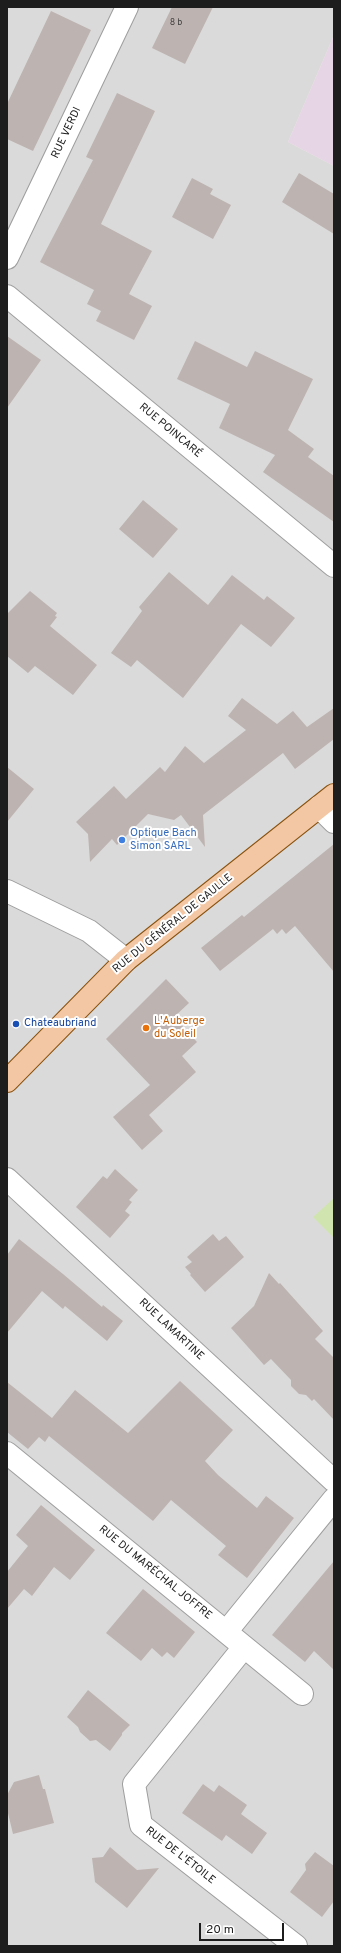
<!DOCTYPE html>
<html>
<head>
<meta charset="utf-8">
<style>
  body { margin:0 }
  #map { position:relative; width:341px; height:1953px; overflow:hidden; background:#ede9e4; font-family:Overpass,sans-serif }
  canvas { display:block }
  .frame { position:absolute; inset:0; border:8px solid #1d1d1d; pointer-events:none }
  .scale { position:absolute; left:199px; top:1923px; width:85px; height:18px; box-sizing:border-box; border:2px solid #1d1d1d; border-top:0; padding-left:5px; font-size:12px; line-height:14px; white-space:nowrap; color:#1d1d1d; -webkit-text-stroke:3px #fff; paint-order:stroke }
</style>
</head>
<body>
<div id="map">
<canvas width="341" height="1953"></canvas>
<div class="frame"></div>
<div class="scale">20 m</div>
</div>
<script>
const ctx = document.querySelector('canvas').getContext('2d');
ctx.lineJoin = 'round';
function fillPath(path, color) { ctx.fillStyle = color; ctx.fill(path, 'evenodd'); }
function trace(path, color, width, dash) { ctx.strokeStyle = color; ctx.lineWidth = width; ctx.lineCap = dash ? 'butt' : 'round'; ctx.setLineDash(dash || []); ctx.stroke(path); }
function write(font, color, halo, rows, align = 'center') {
  ctx.font = font + ' Overpass,sans-serif'; ctx.lineWidth = 4; ctx.setLineDash([]); ctx.textBaseline = 'middle'; ctx.strokeStyle = halo; ctx.fillStyle = color; for (const [text, x, y, turn = 0] of rows) {
    ctx.save(); ctx.translate(x, y); ctx.rotate((+turn || 0) * Math.PI / 180); ctx.textAlign = isNaN(turn) ? turn : align; if (halo) ctx.strokeText(text, 0, 0); ctx.fillText(text, 0, 0); ctx.restore();
  }
}
fillPath(new Path2D(`
  M7,7H334V35L288,142L334,166V1946H7Z`), '#dbdada');
fillPath(new Path2D(`
  M334,35V166L288,142Z`), '#e6d6e5');
fillPath(new Path2D(`
  M334,1198V1238L313,1217Z`), '#cfe4ae');
fillPath(new Path2D(`
  M172,7H213L185,64L152,48Z
  M51,11L91,30L33,151L7,139V104Z
  M117,93L155,111L101,224L152,251L129,294L152,306L134,340L96,321L101,311L87,304L94,290L40,262L93,160L86,157Z
  M299,173L334,194V234L282,202Z
  M192,178L213,189L210,194L231,205L213,239L172,217Z
  M7,336L41,360L7,408Z
  M195,341L247,367L255,351L313,379L288,430L314,449L308,457L334,476V522L263,472L275,455L219,428L230,404L177,379Z
  M143,500L178,529L153,558L119,529Z
  M169,572L208,605L232,575L264,600L267,596L295,618L271,647L241,624L183,698L137,660L131,667L111,653L142,611L139,607Z
  M30,591L57,613L55,616L57,617L50,626L97,665L73,695L35,666L28,673L7,656V614Z
  M242,698L277,724L293,711L307,727L334,708V739L295,769L283,753L203,815L205,847L181,815L174,820L148,814L117,845L112,839L90,862L88,834L76,822L114,786L126,799L160,767L165,772L185,746L204,763L246,730L228,716Z
  M7,767L34,789L7,822Z
  M334,844V972L295,926L286,934L282,929L277,934L273,929L220,971L201,948L242,915L244,917Z
  M166,979L189,1003L174,1017L197,1042L182,1056L196,1072L149,1115L163,1131L142,1150L113,1117L150,1085L106,1039Z
  M115,1169L138,1190L129,1200L132,1202L125,1211L130,1215L110,1238L76,1207L103,1176L107,1179Z
  M213,1234L219,1241L226,1236L244,1257L205,1292L190,1275L191,1274L185,1267L192,1262L187,1257Z
  M19,1239L63,1274L102,1307L103,1305L123,1321L107,1341L65,1306L63,1309L42,1291L7,1333V1255Z
  M269,1273L279,1284L280,1283L323,1331L315,1339L334,1358V1420L314,1399L312,1401L306,1395L299,1394L291,1386V1380L271,1359L264,1365L231,1328L254,1306Z
  M180,1381L233,1430L205,1461L218,1475L257,1508L266,1496L294,1518L247,1578L218,1555L226,1546L171,1500L153,1521L49,1436L45,1442L39,1437L28,1449L7,1432V1382L52,1418L75,1390L128,1433Z
  M41,1505L95,1550L70,1580L54,1567L32,1596L24,1589L7,1609V1572L28,1546L16,1535Z
  M334,1561V1670L314,1651L305,1662L272,1635Z
  M143,1589L195,1632L174,1658L167,1652L162,1657L152,1648L141,1661L106,1633Z
  M88,1690L130,1725L122,1733V1735L110,1751L96,1740L90,1741L80,1732L78,1727L67,1717Z
  M39,1775L43,1789H45L54,1823L13,1834L7,1809V1795L14,1782Z
  M203,1784L214,1792L219,1785L247,1805L241,1814L267,1833L252,1854L226,1835L222,1841L182,1813Z
  M110,1847L137,1870L159,1868L127,1908L95,1882L92,1858L103,1857Z
  M315,1852L334,1866V1901L322,1917L290,1892L306,1870L305,1864Z`), '#bdb4b1');
const minor = new Path2D(`
  M7,258L127,7
  M7,296L334,566
  M319,807L334,822
  M7,891L89,931L126,960
  M7,1179L334,1481
  M7,1453L302,1694
  M226,1632L334,1499
  M244,1647L134,1784L141,1825L296,1946`);
const major = new Path2D(`
  M7,1081L126,960L334,795`);
trace(minor, '#9e9e9e', 24);
trace(major, '#89510d', 24);
trace(minor, '#fff', 22);
trace(major, '#f3c7a3', 22);
for (const [x, y, r, color] of [
  [122,840,4,"#3f7fe0"],
  [16,1024,4,"#1a4fb4"],
  [146,1028,4,"#e8710a"]
]) { const dot = new Path2D(); dot.arc(x, y, r, 0, 2 * Math.PI); ctx.fillStyle = color; ctx.fill(dot); trace(dot, '#fff', 1.5); }
write('9px', '#454342', null, [
  ["8 b",176,23]
]);
write('11px', '#1d1d1d', '#fff', [
  ["RUE VERDI",67,133,-65],
  ["RUE POINCARÉ",170,431,40],
  ["RUE DU GÉNÉRAL DE GAULLE",173,924,-39],
  ["RUE LAMARTINE",171,1330,43],
  ["RUE DU MARÉCHAL JOFFRE",155,1573,39],
  ["RUE DE L'ÉTOILE",180,1856,38]
]);
write('11px', '#366cbe', '#fff', [
  ["Optique Bach",130,834],
  ["Simon SARL",130,847]
], 'left');
write('11px', '#c56008', '#fff', [
  ["L'Auberge",154,1022],
  ["du Soleil",154,1035]
], 'left');
write('11px', '#164399', '#fff', [
  ["Chateaubriand",24,1024]
], 'left');
</script>
</body>
</html>
